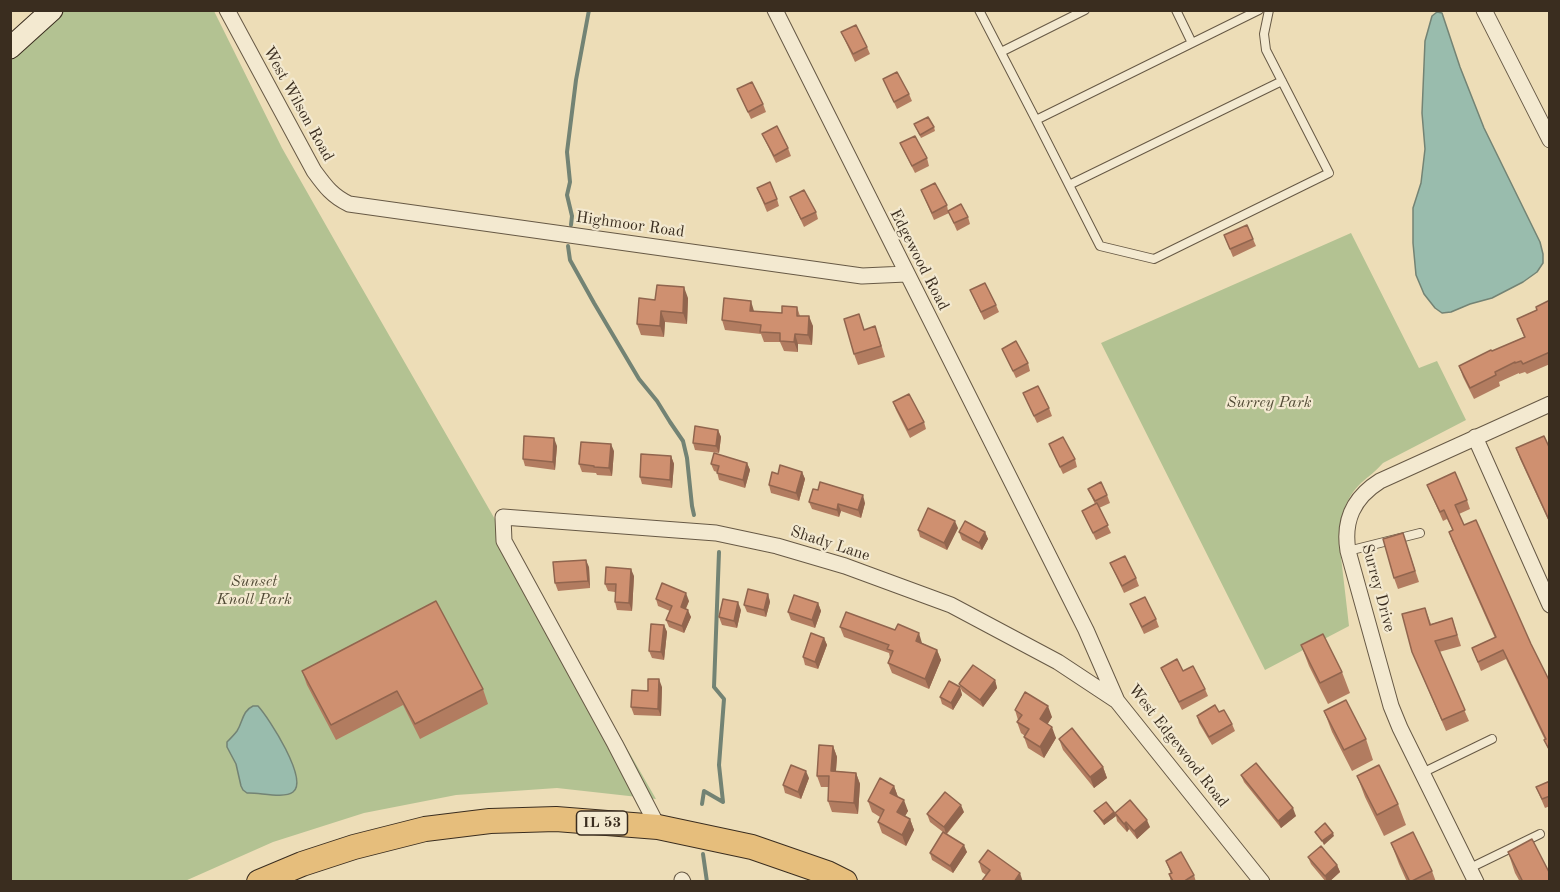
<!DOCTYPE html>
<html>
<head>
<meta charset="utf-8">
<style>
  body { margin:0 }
  #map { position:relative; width:1560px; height:892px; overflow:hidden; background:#edddb7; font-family:"Old Standard TT",serif }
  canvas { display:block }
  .frame { position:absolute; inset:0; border:12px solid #3a2d1f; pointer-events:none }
</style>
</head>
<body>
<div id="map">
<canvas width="1560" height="892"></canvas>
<div class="frame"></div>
</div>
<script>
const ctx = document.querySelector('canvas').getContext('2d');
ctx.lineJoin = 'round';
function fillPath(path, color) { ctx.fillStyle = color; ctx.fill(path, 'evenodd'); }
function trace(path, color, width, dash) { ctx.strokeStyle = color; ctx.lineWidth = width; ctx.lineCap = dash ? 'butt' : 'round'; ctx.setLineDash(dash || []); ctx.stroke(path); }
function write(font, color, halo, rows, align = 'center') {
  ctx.font = font + ' "Old Standard TT",serif'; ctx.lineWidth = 4.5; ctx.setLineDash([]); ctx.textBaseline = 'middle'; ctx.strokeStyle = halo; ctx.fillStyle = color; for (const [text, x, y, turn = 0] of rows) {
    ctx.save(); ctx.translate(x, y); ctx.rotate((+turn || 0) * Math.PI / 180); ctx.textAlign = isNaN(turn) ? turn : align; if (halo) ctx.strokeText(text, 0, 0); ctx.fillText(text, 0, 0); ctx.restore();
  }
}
fillPath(new Path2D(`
  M64,11H214L282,148L340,250L656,799L557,788L456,795L364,813L273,842L185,881H11V59Z
  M1351,233L1419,368L1437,361L1466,420L1383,463C1376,471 1369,476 1361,483C1345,498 1340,519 1339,540L1349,626L1265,670L1101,343Z`), '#b3c292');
const water = new Path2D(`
  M1437,12L1442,13L1460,67L1484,128L1540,242L1543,254V263L1537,272L1523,282L1492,298L1470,304L1451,312L1442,313L1435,308L1424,294L1416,275L1413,243V208L1421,183L1425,149L1422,113L1425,41L1432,16Z
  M253,706H258C269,718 309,780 293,792C284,799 258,792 247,793L243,790L241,786L236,764L227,747V742C230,739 234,735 237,731C243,722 242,711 253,706Z`);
fillPath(water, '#99bcad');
trace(water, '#738374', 1.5);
trace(new Path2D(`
  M571,225L572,216L567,195L570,182L567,152L576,80L589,10
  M568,246L570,260L594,303L639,379L657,401L670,422L683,441L687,458L692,506L694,515
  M702,804L704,791L723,802L719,765L724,699L714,687L719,552
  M703,854L707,882`), '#738374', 4);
const service = new Path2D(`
  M979,10L1036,120L1100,246L1154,259L1329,173L1266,50L1264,34L1269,10
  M1176,10L1192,43
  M1001,52L1085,10
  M1036,120L1259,10
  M1069,185L1282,81
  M1348,551L1420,533
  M1422,773L1492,739
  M1470,868L1540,834`);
const minor = new Path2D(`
  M227,10L314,171C325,186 332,196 349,204L862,276L906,274
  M775,10L1086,630L1117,701L1262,882
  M1484,10L1550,140
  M1475,437L1550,605
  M658,827L615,744L504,541L503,517L716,533L777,546L845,566L951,605L1058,662L1117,701
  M682,880L683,882
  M1476,882L1400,728L1391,706L1348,551C1343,521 1353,498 1380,481L1550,404`);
const secondary = new Path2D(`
  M10,48L52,10`);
const primary = new Path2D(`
  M259,882L302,864L354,847L425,829L490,821L556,819L658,827L752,847L827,873L845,882`);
trace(service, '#675945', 10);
trace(minor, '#675945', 17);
trace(secondary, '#3a2d1f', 23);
trace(primary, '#3a2d1f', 26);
trace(service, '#f3e9d0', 8);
trace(minor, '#f3e9d0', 15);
trace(secondary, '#f3e9d0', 21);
trace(primary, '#e6be7c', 24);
fillPath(new Path2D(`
  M841,32L867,47L870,54L855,62Z
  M883,79L909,94L912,101L897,109Z
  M737,89L763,104L766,112L751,119Z
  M914,124L934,127L935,131L921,138Z
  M762,134L788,148L791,156L776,163Z
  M900,143L927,158L929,166L915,173Z
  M757,188L777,199L779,206L767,212Z
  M921,190L947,205L948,211L968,217L970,224L957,231L949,213L934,220Z
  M790,197L816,212L818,219L804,227Z
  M1224,235L1253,239L1256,246L1233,257Z
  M970,290L996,305L999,312L984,320Z
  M688,298L687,324L665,322L664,337L641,335L637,324L655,300Z
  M1550,300V364L1527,374L1525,372L1519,374V373L1499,382L1500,386L1474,399L1463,377L1459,366L1524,337L1517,319L1537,310Z
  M797,307L800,316L813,326L812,345L798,344V352L784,351L780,342H764L761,334L725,330L722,320L754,311L782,313Z
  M864,329L879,337L885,357L858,365L854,354Z
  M1002,349L1028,363L1030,371L1016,378Z
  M1023,393L1049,408L1052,416L1037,423Z
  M893,402L924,422L926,429L910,438L896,410Z
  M718,430L721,437L719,453L695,450L693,443Z
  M1049,444L1075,459L1077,467L1063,474Z
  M557,446L555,470L525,466L523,459Z
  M1516,448L1550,449V524L1520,459Z
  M614,451L612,476L597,475L596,473L582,472L579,464Z
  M671,456L674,464L672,488L642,484L640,477Z
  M747,463L750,470L745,488L719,480L717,472L714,471L711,464Z
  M802,472L805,479L799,501L771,493L769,485L778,474Z
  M1427,485L1467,500L1470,509L1459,514L1464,525L1531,644L1550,682V753L1544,740H1545L1506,659L1481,671L1472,648L1495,638L1452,541L1449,532L1453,531L1447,519L1443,521Z
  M1088,489L1107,495L1110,503L1099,508L1111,533L1096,540L1082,511L1095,504Z
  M809,502L865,503L861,518L841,511L839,517L812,509Z
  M958,528L947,550L920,537L918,530Z
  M959,532H985L988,539L982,550L962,540Z
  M1403,533L1419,582L1398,589L1394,578Z
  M1110,563L1136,578L1139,586L1124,593Z
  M589,567L590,588L558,591L555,583Z
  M634,576L632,611L617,610L615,602V592L608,591L605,584Z
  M768,594L770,602L766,617L747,612L744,605Z
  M656,599L689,601L686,609L691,617L684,633L669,627L666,620L670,611L658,606Z
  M818,603L821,611L815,628L791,620L788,612Z
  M1130,604L1156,619L1159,627L1144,634Z
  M1425,608L1431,624L1452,618L1461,646L1439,652L1469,721L1446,731L1412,652Z
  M741,610L737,628L722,625L719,617Z
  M664,625L667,632L664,660L652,658L649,651Z
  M840,627L922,643L937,650L941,660L929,689L892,673L888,663L890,658L889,653L844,637Z
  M824,638L827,645L818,669L805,665L803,657Z
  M1301,645L1342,672L1350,693L1328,704L1309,666Z
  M1161,668L1183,671L1205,689L1208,696L1182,710L1164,675Z
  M302,671L483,689L488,704L420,739L403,705L336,740L307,685Z
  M995,680L997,688L983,707L962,691L959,684Z
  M662,687L661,716L634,715L631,707L648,691Z
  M960,687L962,695L953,710L942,704L940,697Z
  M1015,710L1052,717L1047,724L1056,738L1044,758L1028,748L1024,737L1025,736L1021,733L1017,722L1018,720Z
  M1324,711L1366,739L1373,760L1352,771L1332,732Z
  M1219,712L1232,724L1235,731L1212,745L1199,723L1197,716Z
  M1059,739L1103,767L1107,778L1094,788L1063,750Z
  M833,746L837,757L836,771L856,773L860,784L858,814L832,812L828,801L829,787H821L817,776Z
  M1241,775L1296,816L1281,828L1244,782Z
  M1357,776L1398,804L1406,825L1384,836L1365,797Z
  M809,778L801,799L785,793L783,785Z
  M1550,781V806L1545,808L1536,787Z
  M894,786L898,797L908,811L905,816L910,819L914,830L906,846L882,833L878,822L880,817L872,812L868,801Z
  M1094,811L1114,812L1150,827L1137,839L1129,829L1127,832L1117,821L1116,816L1104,825L1096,814Z
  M964,812L947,834L967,852L953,873L932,860L930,853L943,832L930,822L927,814Z
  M1391,843L1432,871L1436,882H1407L1399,864Z
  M1508,852L1550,882H1520L1515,873Z
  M1308,857L1337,865L1340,872L1329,882H1326L1311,864Z
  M1166,861L1194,875L1196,882H1171L1169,874H1171Z
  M979,862L1023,882L986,875L982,872Z`), '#b27c60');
fillPath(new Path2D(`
  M684,287L688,298L687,324L683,313Z
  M751,301L754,311H750Z
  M661,311L665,322L664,337L660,326Z
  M809,316L813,326L812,345L808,335Z
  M795,334L798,344V352L794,342Z
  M718,430L721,437L719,453L716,446Z
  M554,438L557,446L555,470L553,462Z
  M611,444L614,451L612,476L609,468Z
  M671,456L674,464L672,488L670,480Z
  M747,463L750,470L745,488L743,480Z
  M802,472L805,479L799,501L796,493Z
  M863,495L865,503L861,518L858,510Z
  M838,504L841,511L839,517L837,510Z
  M955,521L958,528L947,550L944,543Z
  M985,532L988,539L982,550L979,543Z
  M586,560L589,567L590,588L588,581Z
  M631,569L634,576L632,611L629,603Z
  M686,593L689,601L683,614L681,607Z
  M768,594L770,602L766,617L764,610Z
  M738,602L741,610L737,628L734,621Z
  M818,603L821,611L815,628L812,620Z
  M688,610L691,617L684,633L682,626Z
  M664,625L667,632L664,660L661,652Z
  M919,633L922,643L919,651L916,641Z
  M824,638L827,645L818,669L815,662Z
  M937,650L941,660L929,689L925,679Z
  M659,679L662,687L661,716L658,709Z
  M995,680L997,688L983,707L980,700Z
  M960,687L962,695L953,710L951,703Z
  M1048,706L1052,717L1044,730L1040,719Z
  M1052,727L1056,738L1044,758L1040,747Z
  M833,746L837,757L835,782L831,771Z
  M1103,767L1107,778L1094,788L1090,777Z
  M806,771L809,778L801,799L798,792Z
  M856,773L860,784L858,814L854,803Z
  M894,786L898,797L890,793Z
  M904,800L908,811L901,823L897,812Z
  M961,805L964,812L946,834L944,827Z
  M1293,808L1296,816L1281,828L1278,821Z
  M1114,812L1116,816L1104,825L1103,821Z
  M910,819L914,830L906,846L902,835Z
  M1147,820L1150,827L1137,839L1134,831Z
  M1126,822L1129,829L1127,832L1124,824Z
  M1333,833L1334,836L1324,845L1322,841Z
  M964,845L967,852L953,873L950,866Z
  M1337,865L1340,872L1329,882H1327L1325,876Z
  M1020,873L1023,882H1014Z`), '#91654e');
const building = new Path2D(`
  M856,25L867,47L853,54L841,32Z
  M897,72L909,94L894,102L883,79Z
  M752,82L763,104L748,112L737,89Z
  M928,117L934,127L920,135L914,124Z
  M777,126L788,148L774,156L762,134Z
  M915,136L927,158L912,166L900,143Z
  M770,182L777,199L765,204L757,188Z
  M935,183L947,205L932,213L921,190Z
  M804,190L816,212L801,219L790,197Z
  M961,204L968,217L954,223L948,211Z
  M1247,225L1253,239L1230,249L1224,235Z
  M985,283L996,305L981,312L970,290Z
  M657,285L684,287L683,313L661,311L660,326L637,324L639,298L655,300Z
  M724,298L751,301L750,311L782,313V306L797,307V316H809L808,335L795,334L794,342L780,341V333L760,332L761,325L722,320Z
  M1550,300V352L1523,364L1521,361L1515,363V362L1495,372L1496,375L1470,388L1459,366L1491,350L1492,351L1525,337L1517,319L1537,310L1536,307Z
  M859,314L864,330L875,326L881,346L854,354L844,319Z
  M1016,341L1028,363L1013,371L1002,349Z
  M1038,386L1049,408L1034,416L1023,393Z
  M909,394L924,422L908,430L893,402Z
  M695,426L718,430L716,446L693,443Z
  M524,436L554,438L553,462L523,459Z
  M1544,436L1550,449V522L1516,448Z
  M1063,437L1075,459L1060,467L1049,444Z
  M581,442L611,444L609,468L594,467V466L579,464Z
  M714,453L747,463L743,480L717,473L719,466L711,464Z
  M641,454L671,456L670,480L640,477Z
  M780,465L802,472L796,493L769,485L772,472L778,474Z
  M1455,472L1467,500L1455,505L1464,525L1476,520L1531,644L1550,682V751L1544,740L1546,739L1503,650L1478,662L1472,648L1496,637L1449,532L1453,530L1444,510L1440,512L1427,485Z
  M820,482L863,495L858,510L838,504L837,510L809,502L813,489L818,490Z
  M1101,482L1107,495L1095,501L1088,489Z
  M1097,503L1108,525L1093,533L1082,511Z
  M928,508L955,521L944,543L918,530Z
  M965,521L985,532L979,543L959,532Z
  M1403,533L1415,571L1394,578L1383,539Z
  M1125,556L1136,578L1122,586L1110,563Z
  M586,560L588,581L555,583L553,562Z
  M606,567L631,569L629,603L615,602L616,584H605Z
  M662,583L686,593L681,607L688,610L682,626L666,620L672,606L656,599Z
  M748,589L768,594L764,610L744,605Z
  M794,595L818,603L812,620L788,612Z
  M1145,597L1156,619L1142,627L1130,604Z
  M723,599L738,602L734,621L719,617Z
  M436,601L483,689L415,724L397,691L331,725L302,671Z
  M1425,608L1430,625L1452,618L1457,635L1435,641L1465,710L1442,720L1412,652L1402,614Z
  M846,612L895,630L898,624L919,633L916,641L937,650L925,679L888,663L893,651L887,649L889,645L840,627Z
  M651,624L664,625L661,652L649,651Z
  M811,633L824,638L815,662L803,657Z
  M1323,634L1342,672L1320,683L1301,645Z
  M1177,659L1183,671L1193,666L1205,689L1179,702L1161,668Z
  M973,665L995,680L980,700L959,684Z
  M648,679H659L658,709L631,707L632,690L648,691Z
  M949,681L960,687L951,703L940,697Z
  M1025,692L1048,706L1040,719L1052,727L1040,747L1024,737L1029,729L1017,722L1022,715L1015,710Z
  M1346,700L1366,739L1344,750L1324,711Z
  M1215,705L1219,712L1224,710L1232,724L1209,737L1197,716Z
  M1072,728L1103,767L1090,777L1059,739Z
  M819,745L833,746L831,771L856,773L854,803L828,801L829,776H817Z
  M1256,763L1293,808L1278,821L1241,775Z
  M791,765L806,771L798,792L783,785Z
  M1379,765L1398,804L1377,815L1357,776Z
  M880,778L894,786L890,793L904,800L897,812L910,819L902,835L878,822L884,810L868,801Z
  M1550,781V796L1542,799L1536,787Z
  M945,792L961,805L944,827L927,814Z
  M1130,800L1147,820L1134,831L1126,822L1124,824L1115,813Z
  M1106,802L1114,812L1103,821L1094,811Z
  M1325,823L1333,833L1322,841L1315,832Z
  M943,832L964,845L950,866L930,853Z
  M1413,832L1432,871L1410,882L1391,843Z
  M1532,839L1550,874V882H1523L1508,852Z
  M1321,846L1337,865L1325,876L1308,857Z
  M988,850L1020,873L1014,882H981L990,870L979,862Z
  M1181,852L1194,875L1183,882H1171L1173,881L1169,874L1172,873L1166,861Z`);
fillPath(building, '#cf9070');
trace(building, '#91654e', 1.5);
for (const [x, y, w] of [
  [602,823,51]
]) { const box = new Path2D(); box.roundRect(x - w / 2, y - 12, w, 24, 4.5); ctx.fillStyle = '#f3e9d0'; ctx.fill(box); trace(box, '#3a2d1f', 1.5); }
write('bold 15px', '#3a2d1f', null, [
  ["IL 53",602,823]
]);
write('16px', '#3a2d1f', '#f3e9d0', [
  ["West Wilson Road",298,104,61],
  ["Highmoor Road",630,225,8],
  ["Edgewood Road",919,260,63],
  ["Shady Lane",830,544,18],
  ["Surrey Drive",1378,588,75],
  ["West Edgewood Road",1178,746,52]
]);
write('italic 16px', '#524b36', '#f3e9d0', [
  ["Surrey Park",1269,403],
  ["Sunset",254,582],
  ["Knoll Park",254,600]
]);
</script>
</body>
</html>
